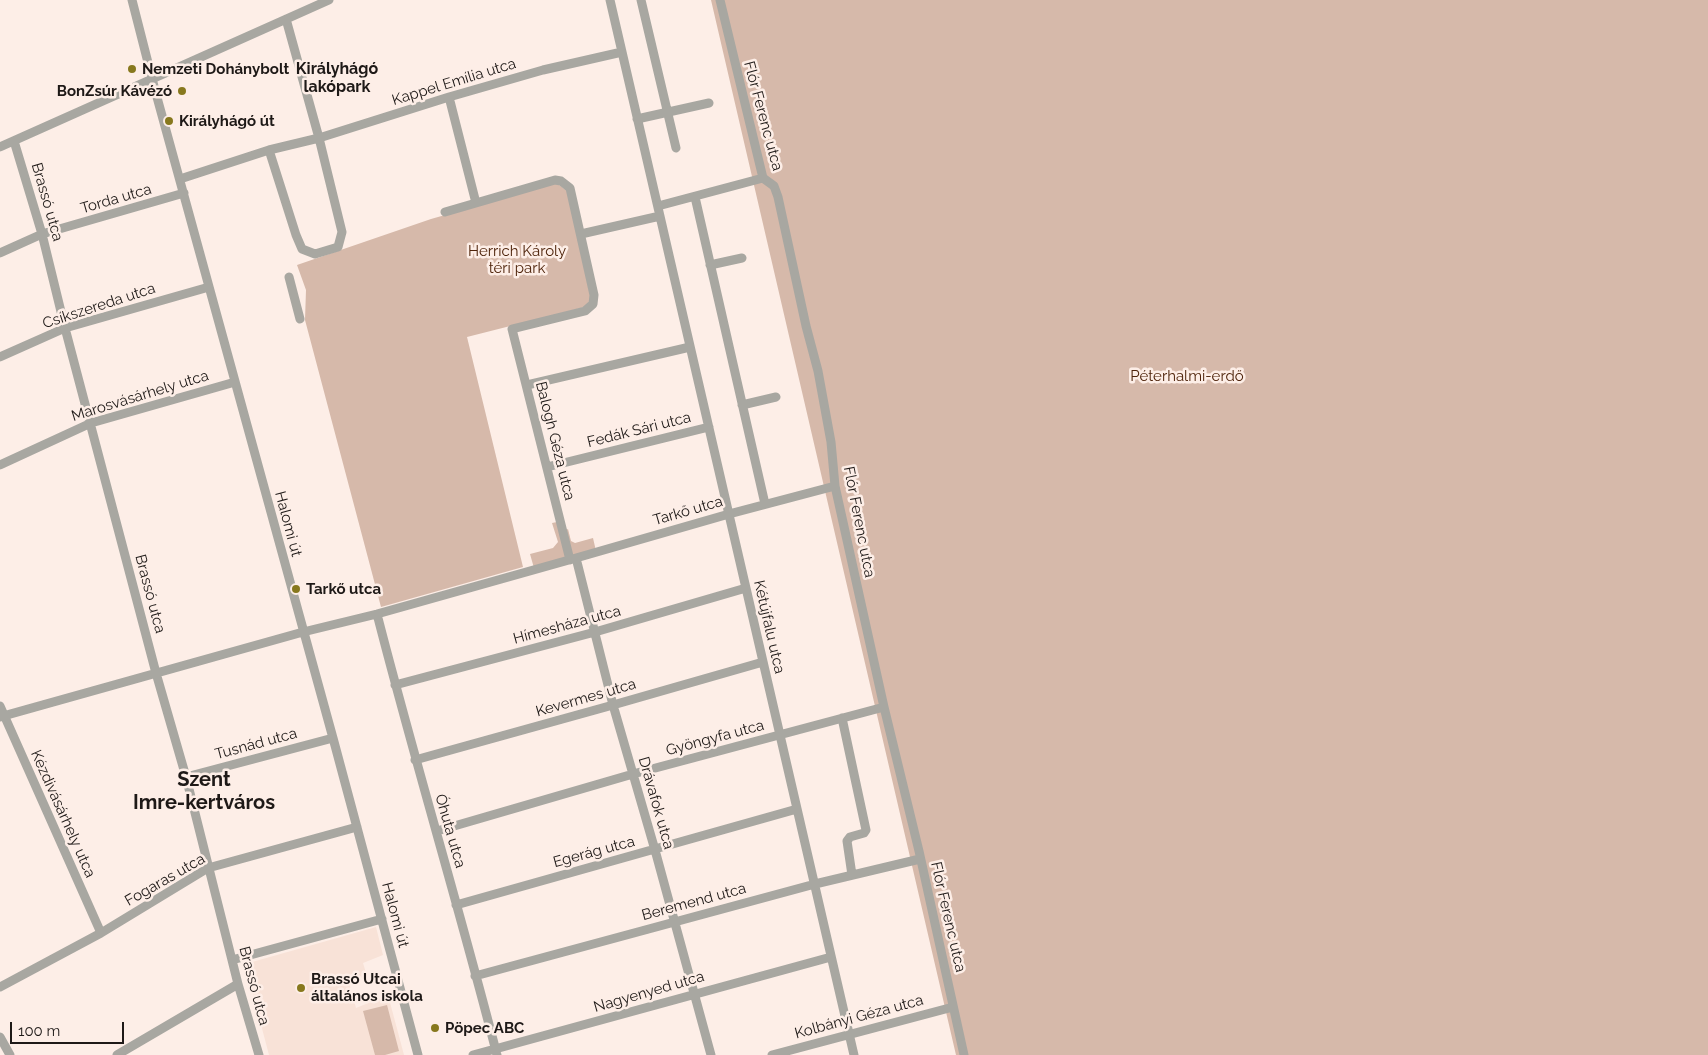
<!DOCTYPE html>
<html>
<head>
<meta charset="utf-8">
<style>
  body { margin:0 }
  #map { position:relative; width:1708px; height:1055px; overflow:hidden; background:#fdeee7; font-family:Raleway,sans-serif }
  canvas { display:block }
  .scale { position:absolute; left:10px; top:1022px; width:114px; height:22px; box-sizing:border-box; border:2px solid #1e1917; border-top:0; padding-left:6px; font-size:15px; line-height:18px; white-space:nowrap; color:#1e1917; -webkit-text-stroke:4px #fdeee7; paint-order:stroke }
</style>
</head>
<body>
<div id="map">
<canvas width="1708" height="1055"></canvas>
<div class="scale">100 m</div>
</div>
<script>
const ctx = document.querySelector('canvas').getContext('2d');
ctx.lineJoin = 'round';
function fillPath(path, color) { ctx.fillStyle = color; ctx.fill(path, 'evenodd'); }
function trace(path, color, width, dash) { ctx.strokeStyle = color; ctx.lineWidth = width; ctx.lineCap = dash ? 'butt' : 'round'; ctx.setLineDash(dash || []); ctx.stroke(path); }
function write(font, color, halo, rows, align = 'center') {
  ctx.font = font + ' Raleway,sans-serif'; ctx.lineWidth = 5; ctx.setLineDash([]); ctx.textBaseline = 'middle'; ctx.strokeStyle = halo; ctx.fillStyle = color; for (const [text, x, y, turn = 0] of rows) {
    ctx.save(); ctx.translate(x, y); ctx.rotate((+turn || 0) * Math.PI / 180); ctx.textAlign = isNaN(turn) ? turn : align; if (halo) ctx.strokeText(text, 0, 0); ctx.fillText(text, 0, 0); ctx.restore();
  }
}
fillPath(new Path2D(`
  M376,927L383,955L363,963L367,976L349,982L356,1008L388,995L404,1055H269L245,964Z`), '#f8e2d7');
fillPath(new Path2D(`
  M711,0H1708V1055H956Z
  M554,184H558L567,191L591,299L585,307L467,337L523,567L381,607L305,320L306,290L297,265L431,219Z
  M557,522L567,559L534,568L530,554L553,548L558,542L552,523Z
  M568,529L571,541L575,543L593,538L596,551L572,557L564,531Z
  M387,1005L399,1051L385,1055H375L363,1011Z`), '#d6b9aa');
trace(new Path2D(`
  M132,0L155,90L333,738L418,1055
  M610,0L854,1055
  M641,0L676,148
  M720,0L763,178L774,186L778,197L806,326L818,371L831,442L835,486L884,707L919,851L964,1055
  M449,97L476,203
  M637,119L709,103
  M14,141L42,234L65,328L156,673L186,777L238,984L259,1055
  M0,147L329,0
  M269,150L296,235L302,249L315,254L338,247L342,232L319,138L286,19
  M180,179L269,150L319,138L449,97L543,70L622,52
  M695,197L765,504
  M658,206L763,178
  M445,212L555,180L561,181L570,188L594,295L593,304L585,311L512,329L570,560
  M581,234L660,216
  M0,253L42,234L184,193
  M710,265L742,258
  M289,277L300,319
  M0,357L65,328L209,287
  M527,385L690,347
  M742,405L776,397
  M0,465L91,423L235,382
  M547,467L709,427
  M576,558L613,705L655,850L711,1055
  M377,614C415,762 459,907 497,1055
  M395,685L595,632L746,588
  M0,706L101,933
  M0,717L303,632L377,614L576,558L729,514L835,486
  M842,718L866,830L864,833L850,837L847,841L852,875
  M415,760L613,705L763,662
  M186,777L333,738
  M437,831L633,774L884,707
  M456,905L797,809
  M232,960L382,919
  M475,976L815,884L920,859
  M0,987L101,933L208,868L357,827
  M0,1037L10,1055
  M117,1055L238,984
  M473,1055L831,957
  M772,1055L953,1007`), '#a8a7a1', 9);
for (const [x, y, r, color] of [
  [132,69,5,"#87781d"],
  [182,91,5,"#87781d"],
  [169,121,5,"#87781d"],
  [296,589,5,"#87781d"],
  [301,988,5,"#87781d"],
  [435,1028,5,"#87781d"]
]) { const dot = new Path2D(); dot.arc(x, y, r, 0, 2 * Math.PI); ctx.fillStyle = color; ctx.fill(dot); trace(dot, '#fdeee7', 2); }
write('bold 15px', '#1e1917', '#fdeee7', [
  ["Nemzeti Dohánybolt",142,69],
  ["BonZsúr Kávézó",172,91,"right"],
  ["Királyhágó út",179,121],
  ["Tarkő utca",306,589],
  ["Brassó Utcai",311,979],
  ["általános iskola",311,996],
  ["Pöpec ABC",445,1028]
], 'left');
write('15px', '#1e1917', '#fdeee7', [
  ["Kappel Emília utca",454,82,-17],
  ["Flór Ferenc utca",763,116,75],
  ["Torda utca",116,199,-16],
  ["Brassó utca",47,202,74],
  ["Csíkszereda utca",99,306,-18],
  ["Marosvásárhely utca",140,396,-17],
  ["Fedák Sári utca",639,430,-14],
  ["Balogh Géza utca",555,441,76],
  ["Tarkő utca",688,511,-16],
  ["Flór Ferenc utca",859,522,79],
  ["Halomi út",288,524,75],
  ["Brassó utca",150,594,75],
  ["Hímesháza utca",567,625,-15],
  ["Kétújfalu utca",769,627,77],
  ["Kevermes utca",586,698,-16],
  ["Gyöngyfa utca",715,738,-15],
  ["Tusnád utca",256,744,-15],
  ["Drávafok utca",656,803,74],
  ["Kézdivásárhely utca",63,814,66],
  ["Óhuta utca",450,831,74],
  ["Egerág utca",594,852,-15],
  ["Fogaras utca",165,880,-30],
  ["Beremend utca",694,902,-15],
  ["Halomi út",395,915,75],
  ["Flór Ferenc utca",948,917,77],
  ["Brassó utca",254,986,75],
  ["Nagyenyed utca",649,992,-16],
  ["Kolbányi Géza utca",859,1017,-15]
]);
write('15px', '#4e230a', '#fdeee7', [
  ["Herrich Károly",517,251],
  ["téri park",517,268],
  ["Péterhalmi-erdő",1187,376]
]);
write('bold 16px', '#1e1917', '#fdeee7', [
  ["Királyhágó",337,69],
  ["lakópark",337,87]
]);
write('bold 20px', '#1e1917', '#fdeee7', [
  ["Szent",204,780],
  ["Imre-kertváros",204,803]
]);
</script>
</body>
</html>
